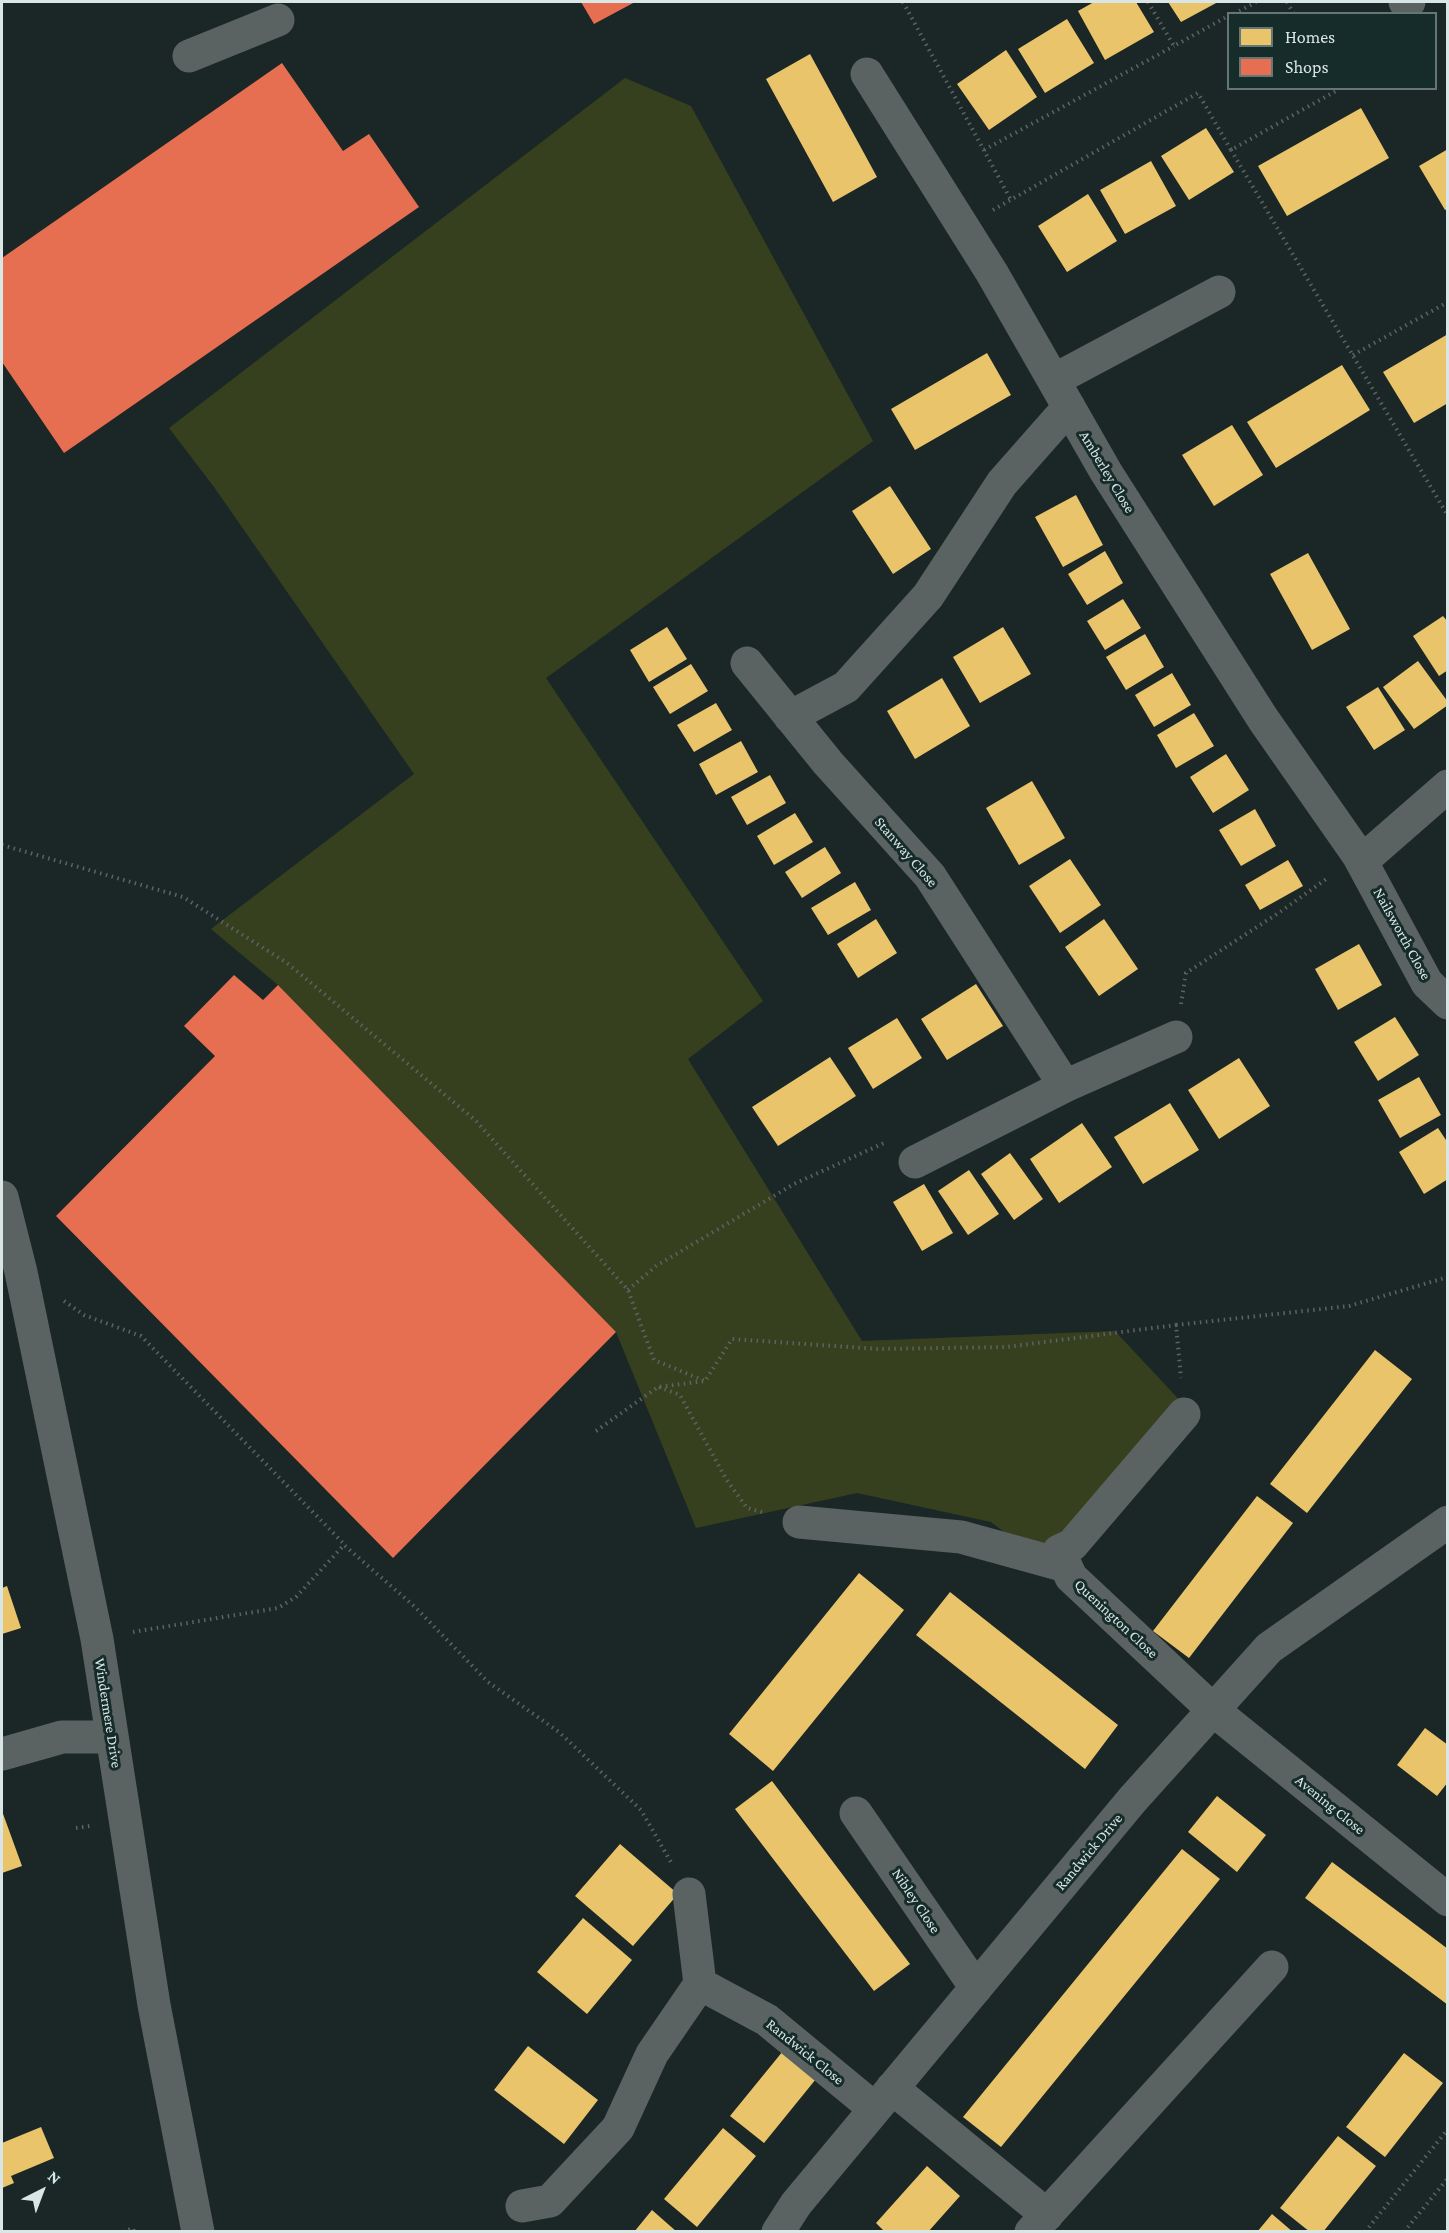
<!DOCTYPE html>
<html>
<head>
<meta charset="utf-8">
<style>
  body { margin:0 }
  #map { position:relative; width:1449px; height:2233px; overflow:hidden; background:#1b2726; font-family:"Crimson Pro",serif }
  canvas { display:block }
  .frame { position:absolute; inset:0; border:3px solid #d9e6e5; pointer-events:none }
  .legend { position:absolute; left:1227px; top:12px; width:210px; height:78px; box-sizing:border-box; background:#162c2a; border:2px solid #647675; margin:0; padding:8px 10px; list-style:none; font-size:18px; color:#d9e6e5 }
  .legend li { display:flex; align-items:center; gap:12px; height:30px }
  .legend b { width:30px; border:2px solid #647675 }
  .north { position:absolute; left:12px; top:2161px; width:60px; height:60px; -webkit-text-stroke:4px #162c2a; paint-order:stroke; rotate:42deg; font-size:16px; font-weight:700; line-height:24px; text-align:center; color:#d9e6e5 }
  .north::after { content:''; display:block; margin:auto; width:21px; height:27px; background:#d9e6e5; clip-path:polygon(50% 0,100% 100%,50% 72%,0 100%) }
</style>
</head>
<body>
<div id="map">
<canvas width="1449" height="2233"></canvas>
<div class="frame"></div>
<ul class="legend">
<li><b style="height:16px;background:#e9c46a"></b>Homes</li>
<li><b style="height:16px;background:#e76f51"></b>Shops</li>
</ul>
<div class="north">N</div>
</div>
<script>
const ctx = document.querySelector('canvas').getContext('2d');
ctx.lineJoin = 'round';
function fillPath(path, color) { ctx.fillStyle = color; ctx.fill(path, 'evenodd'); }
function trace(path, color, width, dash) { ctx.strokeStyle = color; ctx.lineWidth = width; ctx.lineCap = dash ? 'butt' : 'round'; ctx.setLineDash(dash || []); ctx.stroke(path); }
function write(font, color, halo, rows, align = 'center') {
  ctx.font = font + ' "Crimson Pro",serif'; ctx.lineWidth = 6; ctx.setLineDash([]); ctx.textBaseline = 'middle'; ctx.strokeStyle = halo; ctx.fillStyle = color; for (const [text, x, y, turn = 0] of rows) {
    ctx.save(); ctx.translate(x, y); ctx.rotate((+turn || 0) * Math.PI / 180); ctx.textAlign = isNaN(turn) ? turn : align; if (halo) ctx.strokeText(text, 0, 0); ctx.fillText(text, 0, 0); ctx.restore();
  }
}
fillPath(new Path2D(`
  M625,78L691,106L873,441L546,678L763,1001L688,1059L862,1341L1115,1331L1185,1406L1051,1568L991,1522L857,1493L696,1528L616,1332L278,985L211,929L414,774L214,487L169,428Z`), '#37401e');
fillPath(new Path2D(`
  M1094,2H1136L1154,32L1105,60L1078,11Z
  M1168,2H1218L1181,22Z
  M1067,19L1094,63L1045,93L1018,49Z
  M1006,50L1037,97L989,130L957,84Z
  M810,54L877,177L833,202L766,79Z
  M1361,108L1389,158L1287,216L1258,166Z
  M1206,128L1234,172L1189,200L1161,156Z
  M1448,149V209L1445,210L1419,166Z
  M1151,161L1176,206L1125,234L1100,190Z
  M1088,194L1117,241L1067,272L1038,226Z
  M1448,334V403L1414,423L1383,372Z
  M987,353L1011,395L915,450L891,409Z
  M1342,365L1370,410L1276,468L1247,422Z
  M1232,425L1263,475L1214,506L1182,455Z
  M890,486L931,549L893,574L852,511Z
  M1076,495L1103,545L1063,567L1035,517Z
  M1105,551L1123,583L1087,605L1068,574Z
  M1308,553L1350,629L1312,650L1270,574Z
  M1123,599L1141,628L1105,650L1087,621Z
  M1443,616L1448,622V670L1439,676L1413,636Z
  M667,627L687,659L649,682L630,650Z
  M1003,627L1031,674L980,703L953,657Z
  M1145,634L1164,667L1126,690L1106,657Z
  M1418,661L1448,702V705L1414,729L1383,687Z
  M691,664L708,691L670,714L653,687Z
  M1172,673L1191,705L1154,727L1135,695Z
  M942,678L970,726L915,759L887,711Z
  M1378,687L1405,730L1374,750L1346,707Z
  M716,703L732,730L694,752L677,725Z
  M1194,713L1214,746L1176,768L1157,735Z
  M741,741L758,772L716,795L699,764Z
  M1226,754L1249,790L1213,813L1190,777Z
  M770,775L786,803L747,825L731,797Z
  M1032,781L1065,838L1019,865L986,808Z
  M1255,809L1276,846L1241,866L1219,830Z
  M795,813L813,842L774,865L757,836Z
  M825,847L841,873L802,898L785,872Z
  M1070,859L1101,905L1060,933L1029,886Z
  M1288,860L1303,886L1260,910L1245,885Z
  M855,882L871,910L828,935L811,908Z
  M876,919L897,953L858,978L837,944Z
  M1104,919L1138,969L1099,996L1065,947Z
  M1359,944L1382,985L1338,1010L1315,969Z
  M976,984L1003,1026L947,1060L921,1019Z
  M1395,1017L1419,1055L1378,1081L1354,1042Z
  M897,1018L922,1058L873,1089L848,1048Z
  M830,1057L856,1096L778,1146L752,1107Z
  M1239,1058L1270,1106L1219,1139L1188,1090Z
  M1419,1077L1441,1115L1400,1138L1378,1100Z
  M1170,1103L1199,1150L1143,1184L1114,1137Z
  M1082,1123L1112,1167L1059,1203L1030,1159Z
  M1438,1128L1448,1143V1179L1424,1194L1399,1152Z
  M1010,1153L1043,1199L1014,1220L981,1174Z
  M969,1170L999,1214L968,1235L938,1191Z
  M924,1184L953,1233L922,1251L893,1202Z
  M1375,1350L1412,1379L1307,1513L1270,1484Z
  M1257,1496L1293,1523L1189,1658L1153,1631Z
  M859,1573L904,1610L773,1771L729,1734Z
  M7,1586L21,1628L2,1634V1588Z
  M950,1592L1118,1725L1085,1769L916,1635Z
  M1425,1728L1448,1745V1782L1437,1796L1397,1765Z
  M772,1781L910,1964L874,1991L735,1809Z
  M1217,1796L1266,1835L1237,1872L1188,1832Z
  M2,1811L22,1866L2,1873Z
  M620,1844L678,1894L633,1946L575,1896Z
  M1182,1849L1220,1879L1001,2147L963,2117Z
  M1332,1862L1448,1949V2005L1305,1898Z
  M583,1918L632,1960L587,2014L537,1972Z
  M528,2046L598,2100L564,2144L494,2090Z
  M783,2051L816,2079L764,2143L730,2116Z
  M1404,2053L1443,2083L1385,2157L1346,2127Z
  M41,2127L54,2158L11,2176L14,2183L2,2188V2143Z
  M723,2128L756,2156L697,2227L664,2199Z
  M1338,2136L1376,2166L1323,2232H1310L1280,2208Z
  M927,2166L960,2196L928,2232H885L876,2223Z
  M652,2210L677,2232H634Z
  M1272,2214L1293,2232H1257Z`), '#e9c46a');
fillPath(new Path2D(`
  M581,2H635L594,24Z
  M282,63L343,151L369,134L419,207L64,453L2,362V258Z
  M234,975L263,1000L278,985L616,1332L393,1558L56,1216L215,1056L184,1026Z`), '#e76f51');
trace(new Path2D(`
  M903,2L1011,200
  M1148,2L1174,46L1228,16
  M1287,2L1294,14
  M1234,14L1256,2
  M984,150L1174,46
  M1231,150L1448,516
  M993,210L1198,93L1231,150L1336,91L1335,88
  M1353,355L1448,302
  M2,845L183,897L287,963L475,1120L628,1290L654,1360L705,1381
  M1181,1004L1186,973L1280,912L1329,877
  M628,1290L656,1266L794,1184L884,1143
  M64,1301L84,1315L141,1336L344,1544
  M1176,1325L1349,1306L1448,1277
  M659,1387L680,1395L726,1479L747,1508L765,1513
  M596,1431L658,1387L705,1381L732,1339L878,1349L1006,1347L1176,1325L1181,1378
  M133,1632L278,1608L296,1597L344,1545L415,1607L488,1682L559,1732L641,1810L672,1864
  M76,1828L90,1826
  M123,2232L133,2228L134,2232
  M1365,2232L1448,2129
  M1404,2232L1448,2178`), '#5c6363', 4, [1.5, 4.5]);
trace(new Path2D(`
  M1405,2L1406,3L1409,2
  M189,56L278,20
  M867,74L992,273L1106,472L1263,719L1358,855L1427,983L1448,1003
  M1054,380L1219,292
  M747,663L828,763L930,876L1065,1086
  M790,717L846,687L928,596L1002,483L1069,407
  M1362,861L1448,786
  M915,1162L1065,1086L1176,1037
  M2,1197L21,1272L97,1639L154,2005L198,2232
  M1184,1414L1072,1545L1059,1551L1071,1577L1213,1710L1448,1900
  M799,1522L961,1537L1066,1566
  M2,1754L62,1737H111
  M856,1813L976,1988
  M689,1894L700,1984
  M892,2088L1047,2215
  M522,2206L550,2201L618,2128L652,2054L700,1984L767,2020L875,2109
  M778,2232L796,2204L1133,1799L1269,1648L1448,1522
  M1031,2232L1272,1967`), '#5a6262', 33);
write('15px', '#d9e6e5', '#162c2a', [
  ["Amberley Close",1107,472,59],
  ["Stanway Close",906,852,49],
  ["Nailsworth Close",1402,934,61],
  ["Quenington Close",1116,1619,43],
  ["Windermere Drive",108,1713,81],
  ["Avening Close",1330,1805,39],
  ["Randwick Drive",1089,1852,-50],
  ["Nibley Close",916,1901,56],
  ["Randwick Close",805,2052,39]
]);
</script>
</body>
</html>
